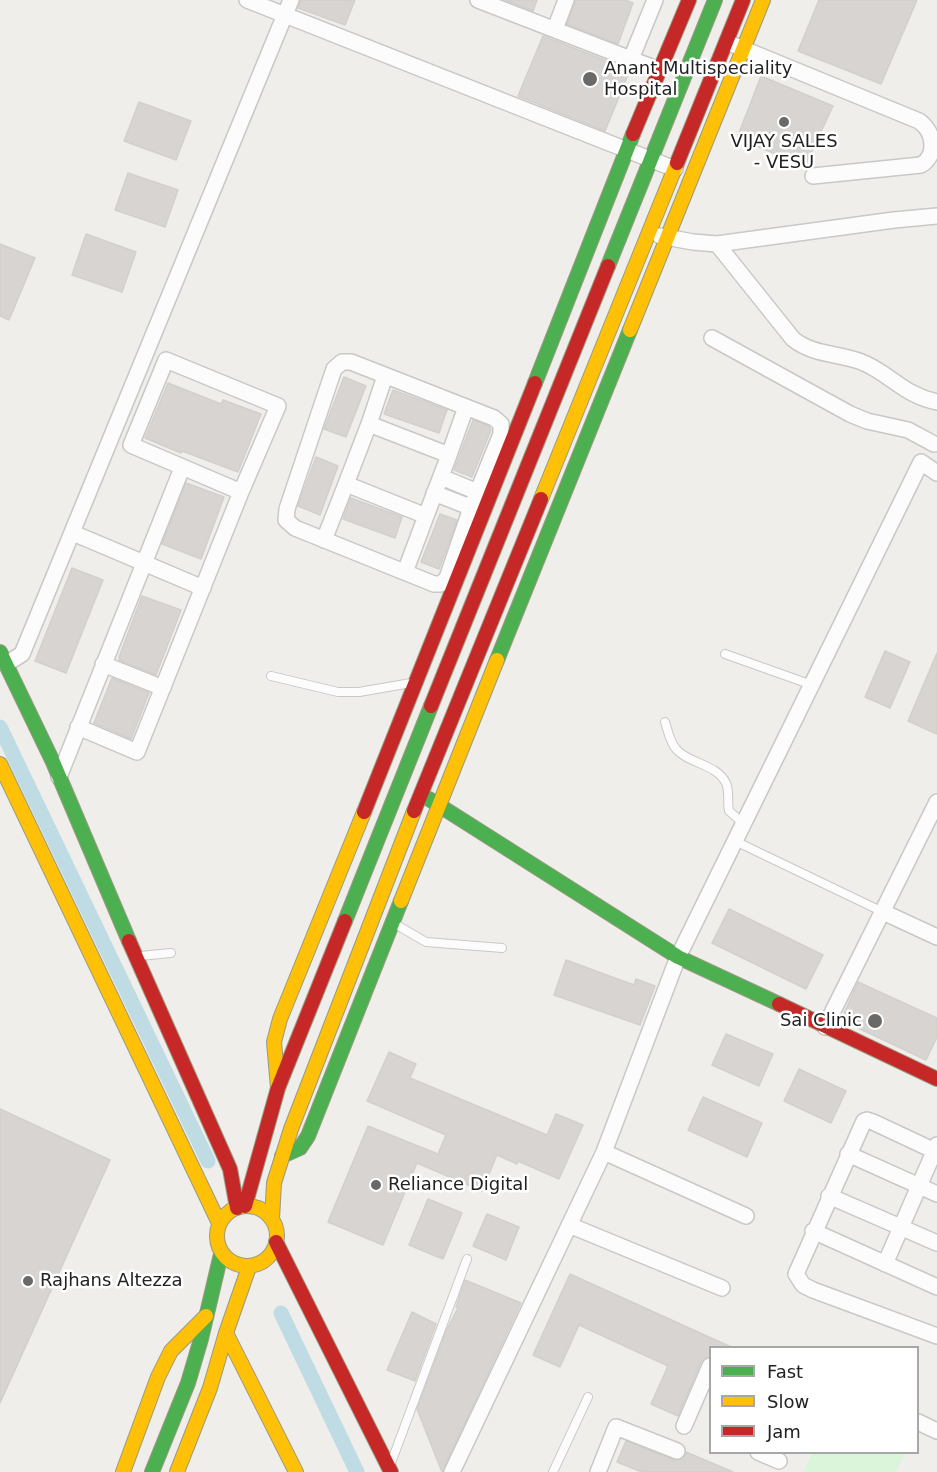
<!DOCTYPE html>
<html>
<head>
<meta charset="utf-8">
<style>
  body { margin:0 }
  #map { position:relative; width:937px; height:1472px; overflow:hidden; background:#f0eeeb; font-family:"DejaVu Sans",sans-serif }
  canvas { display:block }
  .legend { position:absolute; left:709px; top:1346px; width:210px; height:108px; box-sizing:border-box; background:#fff; border:2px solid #a7a7a7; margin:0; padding:8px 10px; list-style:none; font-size:18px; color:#222 }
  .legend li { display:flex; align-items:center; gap:12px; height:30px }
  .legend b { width:30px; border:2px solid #a7a7a7 }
</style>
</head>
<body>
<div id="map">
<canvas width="937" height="1472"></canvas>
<ul class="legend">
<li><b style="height:8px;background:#4caf50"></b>Fast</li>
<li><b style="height:8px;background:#ffc107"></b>Slow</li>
<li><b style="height:8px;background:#c62828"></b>Jam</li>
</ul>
</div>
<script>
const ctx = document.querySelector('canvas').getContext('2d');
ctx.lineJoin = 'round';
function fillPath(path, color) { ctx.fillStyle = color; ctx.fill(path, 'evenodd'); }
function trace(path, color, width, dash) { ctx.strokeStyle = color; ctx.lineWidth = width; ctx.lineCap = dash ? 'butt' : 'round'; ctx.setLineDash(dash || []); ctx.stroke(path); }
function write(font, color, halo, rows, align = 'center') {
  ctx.font = font + ' "DejaVu Sans",sans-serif'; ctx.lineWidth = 5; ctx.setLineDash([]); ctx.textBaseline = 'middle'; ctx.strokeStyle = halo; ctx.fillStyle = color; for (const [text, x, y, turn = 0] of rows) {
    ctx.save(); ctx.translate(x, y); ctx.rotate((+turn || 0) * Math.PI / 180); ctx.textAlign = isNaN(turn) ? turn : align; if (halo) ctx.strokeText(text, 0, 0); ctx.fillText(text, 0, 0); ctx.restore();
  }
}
fillPath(new Path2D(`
  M812,1453V1452L905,1453L896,1472H803Z`), '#daf5da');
trace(new Path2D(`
  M0,727L208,1161
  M281,1313L357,1472`), '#bfdbe3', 15);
const building = new Path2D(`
  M301,0H355L345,25L298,8Z
  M505,0H537L533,11Z
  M576,0H625L633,3L618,44L567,24Z
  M819,0H917L881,84L798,51Z
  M543,36L630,70L605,131L518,96Z
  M761,76L833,106L805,166L737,138Z
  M139,102L191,121L176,160L124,141Z
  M128,173L178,190L165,227L115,210Z
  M86,234L136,252L122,292L72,275Z
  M0,244L35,258L9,320L0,316Z
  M344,377L366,386L346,437L324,429Z
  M168,383L221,404L223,400L261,414L238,472L182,451L181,453L145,438Z
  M393,390L447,410L439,433L384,414Z
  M473,420L489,426L491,430L472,477L454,470Z
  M316,457L338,466L320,515L298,506Z
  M186,483L224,497L201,559L162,544Z
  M351,498L402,517L395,538L343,519Z
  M440,514L457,520L439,569L421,562Z
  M72,568L103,580L66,673L35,661Z
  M142,596L181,610L156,675L119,660V657Z
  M885,651L910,662L890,708L865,697Z
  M937,653V734L908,721Z
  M112,678L149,693L131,739L94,723Z
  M729,909L823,955L806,989L712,943Z
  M566,960L634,985L636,979L655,986L640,1025L554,995Z
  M858,982L937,1018V1037L926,1060L841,1020Z
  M726,1034L773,1054L759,1086L712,1065Z
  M389,1052L416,1064L410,1078L547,1135L556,1114L583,1125L559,1179L518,1161L517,1164L497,1155L482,1191L417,1163L383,1245L328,1222L368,1126L438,1154L446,1135L367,1101Z
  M799,1069L846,1091L831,1123L784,1101Z
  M703,1097L762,1123L747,1157L688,1130Z
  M0,1109L110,1160L0,1403Z
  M428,1199L462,1213L443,1259L409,1245Z
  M487,1214L519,1227L506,1260L473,1246Z
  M570,1274L731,1347H711V1356L705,1358L701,1362L678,1416L651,1404L668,1366L579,1325L560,1367L533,1355Z
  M465,1280L521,1303L442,1472L417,1409L447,1329L458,1308L456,1307Z
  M412,1312L436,1324L415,1381L387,1370Z
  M626,1441L674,1460L683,1459L686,1452L733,1472H642L617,1462Z`);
fillPath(building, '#d7d4d2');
trace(building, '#d3d0cc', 1.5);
const lane = new Path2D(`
  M725,654L812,685
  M271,676L338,692H359L411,683
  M665,722C668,731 670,742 676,749C689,764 717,764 726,783C730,792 727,802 729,811L744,824
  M735,841L883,912
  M395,924L426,942L502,948
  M140,956L171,953
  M391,1463L467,1259
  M553,1472L588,1397`);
const street = new Path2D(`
  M247,0L675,169
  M478,0L659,70
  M555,29L566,0
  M734,45L919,121C935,132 937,156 921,165L813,176
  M631,59L655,0
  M660,236L693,242L717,244L894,220L937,216
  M717,244L793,339C813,355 836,353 859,361C888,371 902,395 937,402
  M712,338L850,414L867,421L908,430L934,444
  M342,362H351L494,418L501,424V434L471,508L447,578L441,584H434L295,528L286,520L287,509L334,369Z
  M369,424L449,455L426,516L346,484Z
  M369,424L385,376
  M449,455L466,407
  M441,477L485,495
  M434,493L480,511
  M73,533L203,588
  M324,540L346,484
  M405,572L426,516
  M6,664L22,654L291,0
  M103,664L163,688
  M78,727L137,752L241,492L131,445L166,360L278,406L241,492
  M59,777L182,468
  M883,912L937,937
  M825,1027L937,802
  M604,1152L746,1216
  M937,1152L873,1122L867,1120L864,1121L796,1274L803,1285L813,1290L937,1336
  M848,1154L937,1194
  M829,1196L937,1243
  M569,1225L722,1288
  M813,1231L937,1287
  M885,1264L937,1145
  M918,1422L937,1431
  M684,1426L710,1366
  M758,1452L779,1461
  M452,1472L604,1152L678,957L921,462L937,473
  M598,1472L616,1427L677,1451`);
const fast = new Path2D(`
  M608,266L715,0
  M535,383L633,134
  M0,652L53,762L129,941
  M497,660L630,330
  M429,799L678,957L779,1004
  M345,921L431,706
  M282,1156L300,1148L308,1136L401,901
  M152,1472L188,1383L201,1339L221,1254`);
const slow = new Path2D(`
  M630,330L763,0
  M541,499L677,163
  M0,764L219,1223
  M401,901L497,660
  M278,1088L274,1042L280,1019L364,812
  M217 1236a30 30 0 1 1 60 0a30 30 0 1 1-60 0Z
  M272,1219L274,1183L291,1129L414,811
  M226,1333L296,1472
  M123,1472L158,1377L171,1351L206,1316
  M177,1472L210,1388L226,1333L249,1267`);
const jam = new Path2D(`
  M633,134L689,0
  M677,163L743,0
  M431,706L608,266
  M414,811L541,499
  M364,812L535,383
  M129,941L230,1169L237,1208
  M779,1004L937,1079
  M245,1206L278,1088L345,921
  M276,1242L391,1472`);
trace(lane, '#c9c8c7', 10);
trace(street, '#c9c8c7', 18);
trace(fast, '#999a82', 16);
trace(slow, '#999a82', 16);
trace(jam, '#999a82', 16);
trace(lane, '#fdfcfc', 8);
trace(street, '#fdfcfc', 15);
trace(fast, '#4caf50', 14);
trace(slow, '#ffc107', 14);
trace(jam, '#c62828', 14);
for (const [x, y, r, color] of [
  [590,79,8,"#6a6968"],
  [784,122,6,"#6a6968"],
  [875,1021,8,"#6a6968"],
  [376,1185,6,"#6a6968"],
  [28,1281,6,"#6a6968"]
]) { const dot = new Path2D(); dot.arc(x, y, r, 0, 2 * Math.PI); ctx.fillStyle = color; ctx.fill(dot); trace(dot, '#fff', 2); }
write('18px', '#222', '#fff', [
  ["Anant Multispeciality",604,69],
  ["Hospital",604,90],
  ["VIJAY SALES",784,142,"center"],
  ["- VESU",784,163,"center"],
  ["Sai Clinic",862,1021,"right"],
  ["Reliance Digital",388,1185],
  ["Rajhans Altezza",40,1281]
], 'left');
</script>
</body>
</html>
